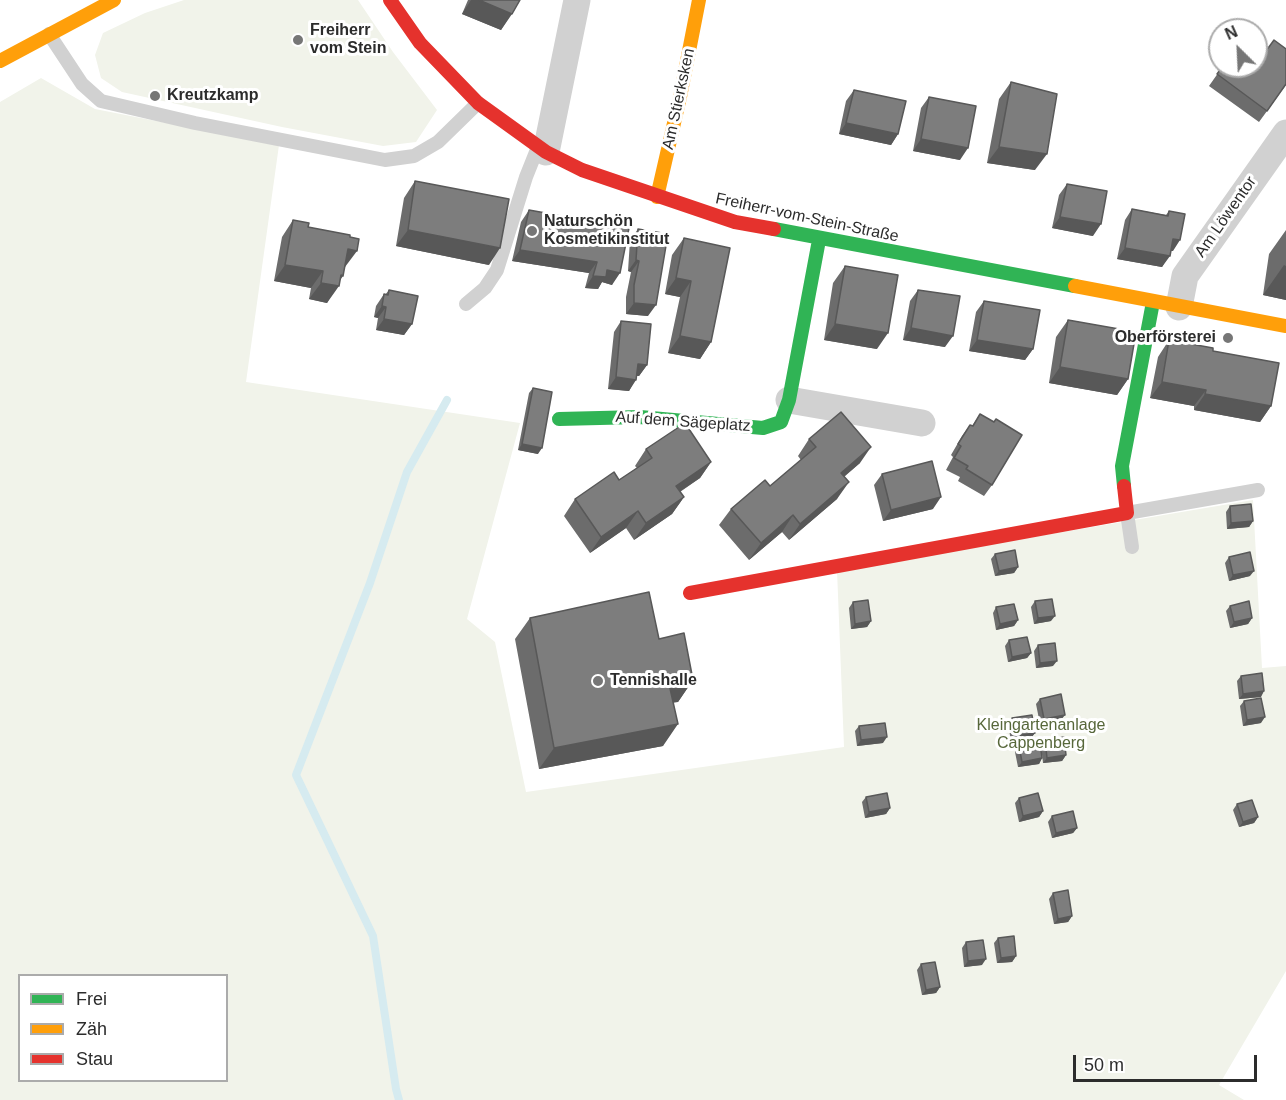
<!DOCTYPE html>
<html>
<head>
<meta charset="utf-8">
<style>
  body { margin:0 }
  #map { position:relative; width:1286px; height:1100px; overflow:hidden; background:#fff; font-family:Helvetica,sans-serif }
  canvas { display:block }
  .legend { position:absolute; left:18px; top:974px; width:210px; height:108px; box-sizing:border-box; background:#fff; border:2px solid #ababab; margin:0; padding:8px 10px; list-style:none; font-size:18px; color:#2c2c2c }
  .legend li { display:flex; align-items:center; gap:12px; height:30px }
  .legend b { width:30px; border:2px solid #ababab }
  .north { position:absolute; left:1208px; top:18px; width:60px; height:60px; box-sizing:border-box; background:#fff; border:2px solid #ababab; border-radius:50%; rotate:336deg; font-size:16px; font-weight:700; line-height:24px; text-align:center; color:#2c2c2c }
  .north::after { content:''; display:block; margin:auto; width:21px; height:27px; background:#767676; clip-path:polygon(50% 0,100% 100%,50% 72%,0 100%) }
  .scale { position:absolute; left:1073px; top:1055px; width:184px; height:27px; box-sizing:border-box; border:3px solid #2c2c2c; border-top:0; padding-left:8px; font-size:18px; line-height:21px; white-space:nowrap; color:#2c2c2c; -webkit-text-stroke:4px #fff; paint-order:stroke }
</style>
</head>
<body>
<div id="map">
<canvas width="1286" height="1100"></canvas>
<ul class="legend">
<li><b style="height:8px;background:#30b455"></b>Frei</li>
<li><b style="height:8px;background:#ff9f0a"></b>Zäh</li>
<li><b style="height:8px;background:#e5322d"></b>Stau</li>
</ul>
<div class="north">N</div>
<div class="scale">50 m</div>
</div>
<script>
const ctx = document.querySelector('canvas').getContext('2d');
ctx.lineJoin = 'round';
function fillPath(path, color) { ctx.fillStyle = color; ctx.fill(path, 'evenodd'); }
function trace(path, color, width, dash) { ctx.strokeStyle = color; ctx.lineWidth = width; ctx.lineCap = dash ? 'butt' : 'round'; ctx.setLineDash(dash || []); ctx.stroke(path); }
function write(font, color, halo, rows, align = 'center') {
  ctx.font = font + ' Helvetica,sans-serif'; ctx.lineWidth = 6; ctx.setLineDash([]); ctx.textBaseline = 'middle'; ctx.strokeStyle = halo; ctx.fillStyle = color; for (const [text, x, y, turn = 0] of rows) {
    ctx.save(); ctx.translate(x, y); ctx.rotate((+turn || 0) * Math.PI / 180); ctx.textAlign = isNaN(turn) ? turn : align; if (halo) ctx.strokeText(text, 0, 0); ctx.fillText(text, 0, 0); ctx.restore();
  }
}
fillPath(new Path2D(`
  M184,0H358L393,52L437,110L416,142L383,146L282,127L122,92L101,78L95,55L103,33L145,13Z
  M41,78L95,109L279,145L246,382L520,423L467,619L495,642L526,792L844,747L837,570L1253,500L1262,668L1286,666V971L1219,1085L1244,1100H0V102ZM20,976H226V1080H20Z`), '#f1f3ea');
trace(new Path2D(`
  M399,1100L396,1089L373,936L296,775L370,583L407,472L447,400`), '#d6ebf0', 8);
trace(new Path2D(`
  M49,34L82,84L101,101L195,123L385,160L414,156L438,142L478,103
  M466,304L485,288L497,270L526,177L538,147
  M1132,547L1127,513L1258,490`), '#d1d1d1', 14);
trace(new Path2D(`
  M546,152L577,0
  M1179,307L1185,276L1286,133
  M789,400L922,423`), '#d1d1d1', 27);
trace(new Path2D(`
  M774,229L1075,286
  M559,419L640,417L763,428L781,422L789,400L819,240
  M1124,486L1122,466L1153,302`), '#30b455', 14);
trace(new Path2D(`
  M0,61L114,0
  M657,197L680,97L699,0
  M1075,286L1286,326`), '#ff9f0a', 14);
trace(new Path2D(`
  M390,0L420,43L478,103L546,152L582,170L735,222L774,229
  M690,593L1127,513L1124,486`), '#e5322d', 14);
fillPath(new Path2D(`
  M468,0H520L501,30L462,14Z
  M1223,66L1286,85L1259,122L1209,86Z
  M1011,82L1035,170L987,163L999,99Z
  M854,90L898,134L891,145L839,134L846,101Z
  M929,97L960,160L913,151L921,108Z
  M415,181L489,265L396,246L404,198Z
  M1067,184L1093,236L1052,228L1059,195Z
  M1132,209L1166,215L1169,211L1173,251H1171L1162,267L1117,259L1125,220Z
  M529,210L629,228L612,285L602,282L598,289L585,288L589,273L512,261L521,222Z
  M293,220L308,227L345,267L327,303L309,299L311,288L274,281L282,237Z
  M638,229L648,316L626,314V297L631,272L628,271L630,240Z
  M1286,230V300L1263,295L1269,254Z
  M684,238L711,342L700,359L668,353L680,297L665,294L672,255Z
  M845,266L877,349L824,340L833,283Z
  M389,290L412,324L404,335L376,330L378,318L374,317L376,306L384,294L385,295Z
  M918,290L945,347L903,340L910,301Z
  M984,301L1033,349L1025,360L969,351L976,312Z
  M1068,320L1128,379L1117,395L1049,383L1056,337Z
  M621,321L647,365L639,376H637L629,391L608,389L614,332Z
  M1169,340L1213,351L1271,406L1260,422L1194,410V406L1150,398L1158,357Z
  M533,388L538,454L518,450L529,393Z
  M980,414L992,485L984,496L958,481L960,477L946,470L953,457L951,455L962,436L970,425L972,426Z
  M809,439L860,463L844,477L837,499L789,540L782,532L749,560L719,525L731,509L770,486L801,460L798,456Z
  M646,449L711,462L700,478L680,492L684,497L672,514L634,540L626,528L590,553L564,516L575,499L619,480L637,468L635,466Z
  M882,474L933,509L883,521L874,485Z
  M1230,506L1253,521L1249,527L1227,529L1226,512Z
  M995,554L1018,567L1014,573L995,576L991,559Z
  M1229,557L1250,576L1229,581L1225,563Z
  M1035,601L1051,621L1034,624L1031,607Z
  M853,602L871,621L867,627L851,629L849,608Z
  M1230,606L1252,618L1248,624L1230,628L1226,611Z
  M996,607L1018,620L1014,626L996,630L993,613Z
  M530,618L659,639L693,680L678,702H673L663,746L539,769L515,639Z
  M1009,640L1031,653L1027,658L1008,662L1005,646Z
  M1038,645L1053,666L1036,668L1034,651Z
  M1241,676L1261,697L1239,699L1237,681Z
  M1040,699L1061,720L1040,724L1036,704Z
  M1244,701L1261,723L1243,726L1240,706Z
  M1012,718L1035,733L1031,738L1011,741L1008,724Z
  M859,726L883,743L857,746L855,731Z
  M1045,740L1066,755L1062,761L1043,763L1041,745Z
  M1019,746L1042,758L1039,764L1018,767L1015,752Z
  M866,797L890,808L886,814L865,818L862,802Z
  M1019,798L1043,811L1039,817L1019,822L1015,803Z
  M1237,804L1258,817L1254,823L1239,827L1233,810Z
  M1052,816L1077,828L1073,833L1052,838L1048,822Z
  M1053,893L1072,916L1068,922L1054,924L1049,899Z
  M998,938L1016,956L1012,962L997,963L994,943Z
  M966,942L982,965L964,967L962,948Z
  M921,964L940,987L936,993L922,995L917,970Z`), '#6c6c6c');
fillPath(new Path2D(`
  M471,0H479L512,14L501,30L462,14Z
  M846,123L898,134L891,145L839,134Z
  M921,139L968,148L960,160L913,151Z
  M999,147L1047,154L1035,170L987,163Z
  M1060,217L1101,224L1093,236L1052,228Z
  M408,230L500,248L489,265L396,246Z
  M1173,239L1180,240L1173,251L1165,250Z
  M1125,248L1170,256L1162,267L1117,259Z
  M348,249L357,251L345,267L336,266Z
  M520,250L597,262L589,273L512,261Z
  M636,260L639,261L631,272L628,271Z
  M285,265L323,271L311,288L274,281Z
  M1284,265L1286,266V300L1263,295Z
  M607,270L620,273L612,285L602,282L598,289L585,288L593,276Z
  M341,275L343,276L336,286H339L327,303L309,299L321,283Z
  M676,278L691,281L680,297L665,294Z
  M634,303L656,305L648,316L626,314Z
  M382,306L386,307L378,318L374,317Z
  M384,319L412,324L404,335L376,330Z
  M835,324L888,333L877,349L824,340Z
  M911,328L953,336L945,347L903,340Z
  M680,336L711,342L700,359L668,353Z
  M977,340L1033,349L1025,360L969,351Z
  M638,364L647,365L639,376L630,375Z
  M1060,367L1128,379L1117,395L1049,383Z
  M616,377L636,380L629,391L608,389Z
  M1162,382L1206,390L1194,406L1150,398Z
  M1205,394L1271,406L1260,422L1194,410Z
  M522,444L542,448L538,454L518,450Z
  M871,447L860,463L829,489L841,473Z
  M711,462L700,478L664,502L676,486Z
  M849,482L837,499L789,540L800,524Z
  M684,497L672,514L634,540L646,523Z
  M941,497L933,509L883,521L891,510Z
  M638,511L626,528L590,553L601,537Z
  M793,515L782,532L749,560L761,543Z
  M1253,521L1249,527L1227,529L1231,523Z
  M1018,567L1014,573L995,576L999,571Z
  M1254,571L1250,576L1229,581L1233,575Z
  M1055,616L1051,621L1034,624L1038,618Z
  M1252,618L1248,624L1230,628L1234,622Z
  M1018,620L1014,626L996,630L1000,624Z
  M871,621L867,627L851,629L855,624Z
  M1031,653L1027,658L1008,662L1012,657Z
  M1057,661L1053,666L1036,668L1040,663Z
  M693,680L678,702L654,706L669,684Z
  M1264,691L1261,697L1239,699L1243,694Z
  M1065,715L1061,720L1040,724L1044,719Z
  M1265,717L1261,723L1243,726L1247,720Z
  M678,724L663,746L539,769L554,748Z
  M1035,733L1031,738L1011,741L1015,736Z
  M887,737L883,743L857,746L861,740Z
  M1066,755L1062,761L1043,763L1047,758Z
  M1042,758L1039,764L1018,767L1022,762Z
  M890,808L886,814L865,818L869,812Z
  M1043,811L1039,817L1019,822L1023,816Z
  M1258,817L1254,823L1239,827L1243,822Z
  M1077,828L1073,833L1052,838L1056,833Z
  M1072,916L1068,922L1054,924L1058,919Z
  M1016,956L1012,962L997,963L1001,958Z
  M986,959L982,965L964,967L968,961Z
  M940,987L936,993L922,995L926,990Z`), '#585858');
const building = new Path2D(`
  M479,0H520L512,14Z
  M1274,40L1286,49V84L1267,111L1217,74L1223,66H1240L1250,73Z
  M1011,82L1057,94L1047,154L999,147Z
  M854,90L906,101L898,134L846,123Z
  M929,97L976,106L968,148L921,139Z
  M415,181L509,199L500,248L408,230Z
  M1067,184L1107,191L1101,224L1060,217Z
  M1132,209L1168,216L1169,211L1185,214L1180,240L1173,239L1170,256L1125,248Z
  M529,210L629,228L620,273L607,270L606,277L593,276L597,262L520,250Z
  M293,220L309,223L308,227L350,235V237L359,239L357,251L348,249L343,276L341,275L339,286L321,283L323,271L285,265Z
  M638,229L668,234L656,305L634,303V285L639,261L636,260Z
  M684,238L730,248L711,342L680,336L691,281L676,278Z
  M845,266L898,275L888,333L835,324Z
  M389,290L418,296L412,324L384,319L386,307L382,306L384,294L388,295Z
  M918,290L960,296L953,336L911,328Z
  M984,301L1040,310L1033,349L977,340Z
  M1068,320L1136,332L1128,379L1060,367Z
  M621,321L651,324L647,365L638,364L636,380L616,377Z
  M1169,340L1213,348V351L1279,363L1271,406L1205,394L1206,390L1162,382Z
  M533,388L552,392L542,448L522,444Z
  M841,412L871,447L841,473L849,482L800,524L793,515L761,543L731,509L765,480L770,486L816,447L809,439Z
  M980,414L994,422L996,419L1022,435L992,485L966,469L968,466L954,458L961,446L958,444L970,425L973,426Z
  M685,423L711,462L676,486L684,497L646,523L638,511L601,537L575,499L614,472L619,480L652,458L646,449Z
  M932,461L941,497L891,510L882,474Z
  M1251,504L1253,521L1231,523L1230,506Z
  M1015,550L1018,567L999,571L995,554Z
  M1250,552L1254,571L1233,575L1229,557Z
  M649,592L659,639L684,633L693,680L669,684L678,724L554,748L530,618Z
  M1052,599L1055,616L1038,618L1035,601Z
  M868,600L871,621L855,624L853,602Z
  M1249,601L1252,618L1234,622L1230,606Z
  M1014,604L1018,620L1000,624L996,607Z
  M1027,637L1031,653L1012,657L1009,640Z
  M1055,643L1057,661L1040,663L1038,645Z
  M1262,673L1264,691L1243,694L1241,676Z
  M1061,694L1065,715L1044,719L1040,699Z
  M1261,698L1265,717L1247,720L1244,701Z
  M1032,715L1035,733L1015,736L1012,718Z
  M885,723L887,737L861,740L859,726Z
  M1064,737L1066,755L1047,758L1045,740Z
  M1040,742L1042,758L1022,762L1019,746Z
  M887,793L890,808L869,812L866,797Z
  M1038,793L1043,811L1023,816L1019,798Z
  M1252,800L1258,817L1243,822L1237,804Z
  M1073,811L1077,828L1056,833L1052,816Z
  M1068,890L1072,916L1058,919L1053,893Z
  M1014,936L1016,956L1001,958L998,938Z
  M983,940L986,959L968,961L966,942Z
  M935,962L940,987L926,990L921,964Z`);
fillPath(building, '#7d7d7d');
trace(building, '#585858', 1.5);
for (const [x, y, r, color] of [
  [298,40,6,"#767676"],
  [155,96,6,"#767676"],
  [532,231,6,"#767676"],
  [1228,338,6,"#767676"],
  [598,681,6,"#767676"]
]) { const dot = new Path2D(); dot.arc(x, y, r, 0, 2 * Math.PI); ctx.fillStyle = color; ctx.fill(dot); trace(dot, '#fff', 2); }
write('bold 16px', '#2c2c2c', '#fff', [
  ["Freiherr",310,31],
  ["vom Stein",310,49],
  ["Kreutzkamp",167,96],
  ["Naturschön",544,222],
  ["Kosmetikinstitut",544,240],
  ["Oberförsterei",1216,338,"right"],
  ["Tennishalle",610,681]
], 'left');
write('16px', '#2c2c2c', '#fff', [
  ["Am Stierksken",679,99,-78],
  ["Am Löwentor",1226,217,-55],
  ["Freiherr-vom-Stein-Straße",807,218,12],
  ["Auf dem Sägeplatz",683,422,4]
]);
write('16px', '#57673a', '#fff', [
  ["Kleingartenanlage",1041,726],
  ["Cappenberg",1041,744]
]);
</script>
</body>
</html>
